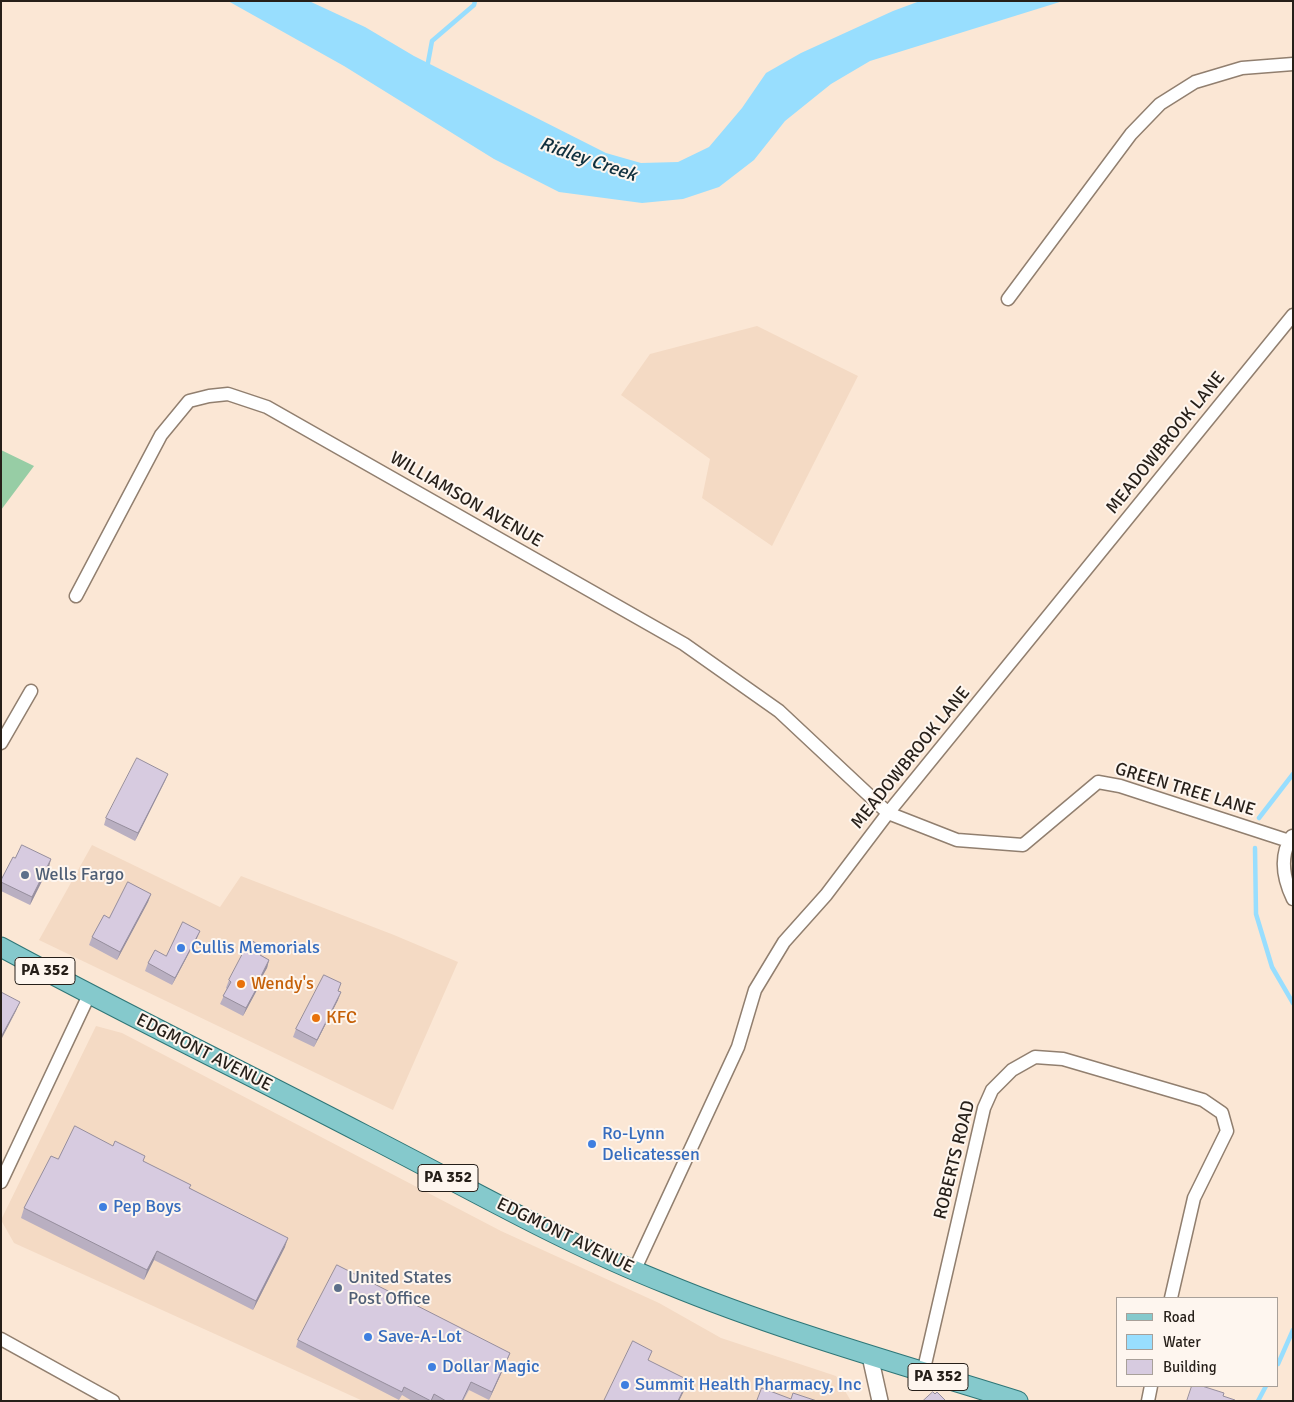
<!DOCTYPE html>
<html>
<head>
<meta charset="utf-8">
<style>
  body { margin:0 }
  #map { position:relative; width:1294px; height:1402px; overflow:hidden; background:#fbe7d5; font-family:Signika,sans-serif }
  canvas { display:block }
  .frame { position:absolute; inset:0; border:2px solid #261f19; pointer-events:none }
  .legend { position:absolute; left:1116px; top:1297px; width:162px; height:90px; box-sizing:border-box; background:#fef6ef; border:1px solid #a8a099; margin:0; padding:6px 9px; list-style:none; font-size:15px; color:#261f19 }
  .legend li { display:flex; align-items:center; gap:10px; height:25px }
  .legend b { width:25px; border:1px solid #a8a099 }
</style>
</head>
<body>
<div id="map">
<canvas width="1294" height="1402"></canvas>
<div class="frame"></div>
<ul class="legend">
<li><b style="height:6px;background:#85c9cc"></b>Road</li>
<li><b style="height:14px;background:#98defe"></b>Water</li>
<li><b style="height:14px;background:#d7cbe0"></b>Building</li>
</ul>
</div>
<script>
const ctx = document.querySelector('canvas').getContext('2d');
ctx.lineJoin = 'round';
function fillPath(path, color) { ctx.fillStyle = color; ctx.fill(path, 'evenodd'); }
function trace(path, color, width, dash) { ctx.strokeStyle = color; ctx.lineWidth = width; ctx.lineCap = dash ? 'butt' : 'round'; ctx.setLineDash(dash || []); ctx.stroke(path); }
function write(font, color, halo, rows, align = 'center') {
  ctx.font = font + ' Signika,sans-serif'; ctx.lineWidth = 4; ctx.setLineDash([]); ctx.textBaseline = 'middle'; ctx.strokeStyle = halo; ctx.fillStyle = color; for (const [text, x, y, turn = 0] of rows) {
    ctx.save(); ctx.translate(x, y); ctx.rotate((+turn || 0) * Math.PI / 180); ctx.textAlign = isNaN(turn) ? turn : align; if (halo) ctx.strokeText(text, 0, 0); ctx.fillText(text, 0, 0); ctx.restore();
  }
}
fillPath(new Path2D(`
  M757,326L858,376L772,546L702,498L710,459L621,395L650,354Z
  M92,845L220,907L241,876L394,935L458,962L393,1110L39,940Z
  M96,1026L122,1033L501,1231L659,1303L721,1338L836,1376L851,1401H363L14,1243L1,1220Z`), '#f4dac4');
fillPath(new Path2D(`
  M1,450L34,466L1,510Z`), '#97cda5');
fillPath(new Path2D(`
  M228,1H309L365,27L414,56L606,153L641,163L678,162L709,147L742,108L766,73L801,53L893,11L920,1H1063L870,61L831,84L785,121L754,160L719,187L683,199L642,203L559,192L494,159L344,66Z`), '#98defe');
trace(new Path2D(`
  M427,68L432,41L474,5L475,1
  M1259,818L1293,774
  M1255,848L1256,914L1272,967L1293,1003
  M1278,1364L1293,1330
  M1258,1401L1266,1386`), '#98defe', 4.5);
const minor = new Path2D(`
  M1008,299L1131,134L1160,104L1195,82L1242,68L1293,64
  M76,596L161,435L189,401L209,396L228,394L267,407L684,644L779,711L888,813L957,840L1023,845L1098,782L1120,786L1289,841
  M1,743L31,691
  M1292,836C1279,856 1283,878 1293,899
  M1,1182L89,995
  M634,1271L738,1047L755,990L784,942L826,895L888,813L1293,315
  M1,1339L113,1401
  M923,1373L984,1108L992,1090L1012,1070L1035,1057L1063,1059L1203,1100L1222,1113L1227,1131L1194,1198L1171,1298
  M1148,1401L1151,1386`);
const tertiary = new Path2D(`
  M870,1356L880,1401`);
const primary = new Path2D(`
  M1,947C121,1012 244,1072 365,1135C465,1186 563,1243 667,1284C781,1331 900,1364 1018,1401`);
trace(minor, '#917f6f', 15);
trace(tertiary, '#917f6f', 18);
trace(primary, '#2f7677', 21);
trace(minor, '#fff', 12);
trace(tertiary, '#fff', 15);
trace(primary, '#85c9cc', 19);
fillPath(new Path2D(`
  M168,774L165,781L135,841L104,825L106,818Z
  M15,858L49,867L30,905L1,891V880Z
  M151,894L148,902L117,960L89,945L92,937Z
  M200,931L197,938L172,985L145,971L148,963L166,956Z
  M261,955L269,960L267,968L259,982L257,990L243,1016L220,1004L227,989L226,988L229,980Z
  M341,983L338,991V1000L314,1047L293,1037L296,1029Z
  M58,1159L143,1161L190,1188L285,1247L253,1310L154,1260L144,1280L21,1218L24,1208Z
  M298,1340L510,1353L507,1361L489,1400L469,1390L463,1401H412L402,1395L399,1400L296,1347Z`), '#b9afc1');
fillPath(new Path2D(`
  M168,774L165,781L135,841L138,833Z
  M51,859L49,867L30,905L32,897Z
  M151,894L148,902L117,960L120,952Z
  M200,931L197,938L172,985L175,978Z
  M269,960L267,968L255,989L258,982Z
  M260,982L257,990L243,1016L246,1008Z
  M341,992L338,1000L314,1047L317,1040Z
  M20,1002L16,1011L1,1040V1037Z
  M288,1238L285,1247L253,1310L256,1301Z
  M157,1251L154,1260L144,1280L147,1270Z
  M510,1353L507,1361L489,1400L492,1392Z
  M688,1380L685,1389L679,1401H678Z`), '#968e9d');
const building = new Path2D(`
  M137,758L168,774L138,833L106,818Z
  M22,845L51,859L32,897L1,882V880L13,857L15,858Z
  M128,882L151,894L120,952L92,937L104,915L109,918Z
  M183,922L200,931L175,978L148,963L155,950L166,956Z
  M250,940L264,947L260,955L269,960L258,982H260L246,1008L223,996L231,982L229,980Z
  M324,975L341,983L338,991L341,992L317,1040L296,1029Z
  M1,992L20,1002L1,1037Z
  M75,1126L113,1146L115,1141L145,1156L143,1161L191,1185L189,1188L288,1238L256,1301L157,1251L147,1270L24,1208L51,1156L58,1159Z
  M337,1265L510,1353L492,1392L471,1382L462,1401H446L434,1394L431,1401L404,1387L402,1392L298,1340Z
  M633,1341L652,1351L648,1360L688,1380L678,1401H604Z
  M1192,1386H1202L1224,1393L1223,1396L1235,1400L1234,1401H1187Z
  M762,1388L791,1399L793,1393L817,1401H757Z
  M933,1392L935,1394L937,1392L946,1401H923Z`);
fillPath(building, '#d7cbe0');
trace(building, '#968e9d', 1);
for (const [x, y, r, color] of [
  [25,875,5,"#5c6f8a"],
  [181,948,5,"#3f7fe0"],
  [241,984,5,"#e8710a"],
  [316,1018,5,"#e8710a"],
  [592,1144,5,"#3f7fe0"],
  [103,1207,5,"#3f7fe0"],
  [338,1288,5,"#5c6f8a"],
  [368,1337,5,"#3f7fe0"],
  [432,1367,5,"#3f7fe0"],
  [625,1385,5,"#3f7fe0"]
]) { const dot = new Path2D(); dot.arc(x, y, r, 0, 2 * Math.PI); ctx.fillStyle = color; ctx.fill(dot); trace(dot, '#fef6ef', 2); }
for (const [x, y, w] of [
  [45,971,60],
  [448,1178,60],
  [938,1377,60]
]) { const box = new Path2D(); box.roundRect(x - w / 2, y - 13.5, w, 27, 4); ctx.fillStyle = '#fef6ef'; ctx.fill(box); trace(box, '#261f19', 1); }
write('bold 16px', '#261f19', null, [
  ["PA 352",45,971],
  ["PA 352",448,1178],
  ["PA 352",938,1377]
]);
write('18px', '#261f19', '#fef6ef', [
  ["MEADOWBROOK LANE",1166,443,-51],
  ["WILLIAMSON AVENUE",466,500,30],
  ["MEADOWBROOK LANE",911,758,-51],
  ["GREEN TREE LANE",1185,790,17],
  ["EDGMONT AVENUE",204,1053,27],
  ["ROBERTS ROAD",955,1160,-76],
  ["EDGMONT AVENUE",565,1236,26]
]);
write('18px', '#4e5e75', '#fef6ef', [
  ["Wells Fargo",35,875],
  ["United States",348,1278],
  ["Post Office",348,1299]
], 'left');
write('18px', '#366cbe', '#fef6ef', [
  ["Cullis Memorials",191,948],
  ["Ro-Lynn",602,1134],
  ["Delicatessen",602,1155],
  ["Pep Boys",113,1207],
  ["Save-A-Lot",378,1337],
  ["Dollar Magic",442,1367],
  ["Summit Health Pharmacy, Inc",635,1385]
], 'left');
write('18px', '#c56008', '#fef6ef', [
  ["Wendy's",251,984],
  ["KFC",326,1018]
], 'left');
write('italic 19px', '#10303e', '#fef6ef', [
  ["Ridley Creek",588,160,19]
]);
</script>
</body>
</html>
